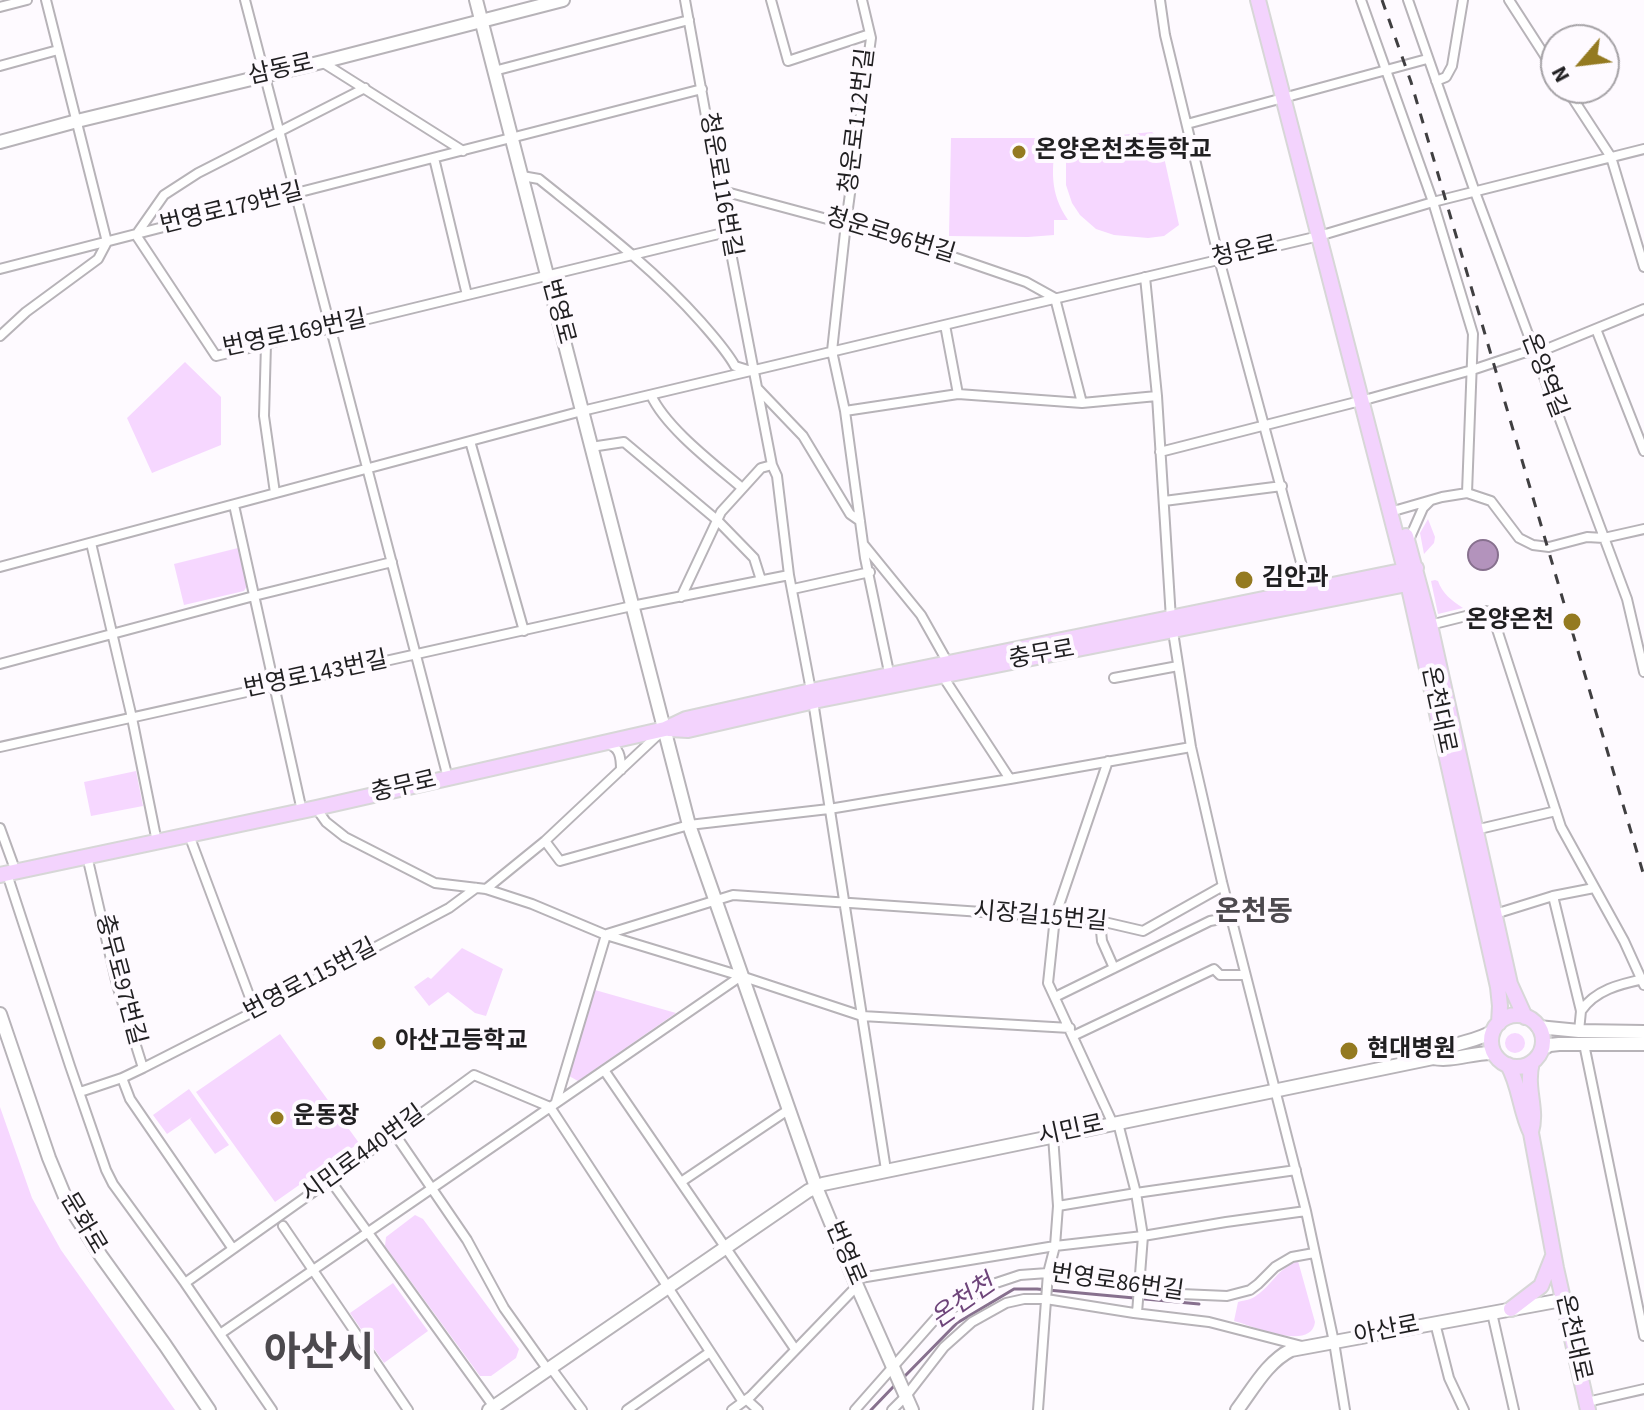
<!DOCTYPE html>
<html>
<head>
<meta charset="utf-8">
<style>
  body { margin:0 }
  #map { position:relative; width:1644px; height:1410px; overflow:hidden; background:#fefaff; font-family:"Source Sans 3",sans-serif }
  canvas { display:block }
  .north { position:absolute; left:1540px; top:24px; width:80px; height:80px; box-sizing:border-box; background:#fefaff; border:2px solid #a5a2a6; border-radius:50%; rotate:242deg; font-size:22px; font-weight:700; line-height:32px; text-align:center; color:#201f21 }
  .north::after { content:''; display:block; margin:auto; width:28px; height:36px; background:#947a21; clip-path:polygon(50% 0,100% 100%,50% 72%,0 100%) }
</style>
</head>
<body>
<div id="map">
<canvas width="1644" height="1410"></canvas>
<div class="north">N</div>
</div>
<script>
const ctx = document.querySelector('canvas').getContext('2d');
ctx.lineJoin = 'round';
function fillPath(path, color) { ctx.fillStyle = color; ctx.fill(path, 'evenodd'); }
function trace(path, color, width, dash) { ctx.strokeStyle = color; ctx.lineWidth = width; ctx.lineCap = dash ? 'butt' : 'round'; ctx.setLineDash(dash || []); ctx.stroke(path); }
function write(font, color, halo, rows, align = 'center') {
  ctx.font = font + ' "Source Sans 3","Noto Sans KR",sans-serif'; ctx.lineWidth = 8; ctx.setLineDash([]); ctx.textBaseline = 'middle'; ctx.strokeStyle = halo; ctx.fillStyle = color; for (const [text, x, y, turn = 0] of rows) {
    ctx.save(); ctx.translate(x, y); ctx.rotate((+turn || 0) * Math.PI / 180); ctx.textAlign = isNaN(turn) ? turn : align; if (halo) ctx.strokeText(text, 0, 0); ctx.fillText(text, 0, 0); ctx.restore();
  }
}
fillPath(new Path2D(`
  M1152,132L1160,139L1179,225L1164,236L1148,238L1114,235L1096,229L1080,215L1072,203L1066,185V161L1070,147L1088,138Z
  M951,138H1056C1052,170 1049,192 1068,220H1054V235L1028,237L949,236Z
  M185,362L221,397V445L152,473L127,418Z
  M1428,519L1435,537L1434,543L1424,554L1420,533Z
  M238,548L247,586L244,591L184,605L174,564Z
  M1435,580L1438,581C1442,593 1452,601 1463,608L1438,614L1431,581Z
  M136,771L143,806L91,816L84,782Z
  M462,948L503,969L486,1016L475,1013L448,992L429,1006L414,987L428,977L431,979Z
  M595,990L676,1013L578,1081L569,1076Z
  M1505 1043a10 10 0 1 1 20 0a10 10 0 1 1-20 0Z
  M280,1034L359,1143L275,1202L196,1092Z
  M189,1089L229,1145L215,1154L190,1119L192,1117L167,1134L153,1115Z
  M0,1107L32,1198L61,1250L175,1410H0Z
  M415,1215L423,1219L519,1349L516,1358L491,1376H480L385,1246L386,1237Z
  M1298,1261L1315,1322C1311,1352 1253,1326 1234,1321L1238,1302C1245,1300 1251,1300 1257,1295C1273,1284 1277,1269 1298,1261Z
  M393,1283L428,1331L384,1363L350,1313Z`), '#f6d7ff');
const water = new Path2D(`
  M1468 555a15 15 0 1 1 30 0a15 15 0 1 1-30 0Z`);
fillPath(water, '#b393bc');
trace(water, '#87708e', 2);
trace(new Path2D(`
  M901,1380L957,1323L1014,1289H1037L1199,1304
  M871,1410L895,1385`), '#87708e', 3);
const street = new Path2D(`
  M46,0L107,242
  M245,0L448,778
  M685,0L727,232L772,465L777,476L789,575L813,701L886,1170
  M771,0L788,61L870,34
  M862,0L871,38L846,223L832,351L845,411L865,558L890,677
  M1160,0L1165,35L1219,259L1309,592
  M1361,0L1433,202L1473,334L1467,493
  M1408,0L1475,192L1627,599L1644,672
  M1509,0L1556,73
  M0,7L27,0
  M322,62L463,151
  M0,66L58,50
  M494,71L689,20
  M1436,81L1446,77L1452,66L1463,0
  M365,88L198,173L164,195L136,235L216,356L727,232
  M1566,88L1611,157L1644,267
  M1187,124L1427,59
  M434,158L467,295
  M522,176L539,179C595,224 653,268 701,322C713,336 726,350 735,366L748,370
  M719,190L898,238L1026,282L1055,298L1082,403
  M0,269L702,89
  M1145,277L1157,396L1171,619L1191,747L1222,882L1306,1211L1334,1342L1345,1410
  M945,325L958,394
  M1596,329L1644,451
  M0,336L26,312L98,259L107,242
  M266,344L264,416L275,493
  M758,389L803,436L850,514L860,521
  M651,395C666,428 714,464 742,488
  M845,411L958,394L1082,403L1157,396
  M470,441L524,631
  M591,447L624,442L717,520L754,558L761,580
  M1160,452L1368,399L1472,370L1523,353L1544,350L1644,309
  M1164,501L1282,486
  M234,505L302,811
  M1397,510L1442,497L1467,493L1491,501L1519,538L1533,545L1549,547L1587,537L1604,538L1644,529
  M1408,542L1423,508L1430,501
  M91,543L132,718L157,842
  M864,545L921,615L948,663
  M0,567L582,411L1319,236L1433,202L1644,149
  M793,589L870,572
  M681,597L721,512L761,468L772,465
  M1430,625L1486,611L1494,620L1561,827L1624,941L1644,985
  M0,664L254,596L392,562
  M1114,678L1178,666
  M605,744C620,745 621,758 621,770
  M0,747L632,606L789,575
  M1108,761L1055,917L1048,983L1113,1124
  M1010,779L1191,747
  M316,808L326,822L345,837L435,883L486,889L532,904L606,935L741,976L862,1016L1070,1028
  M0,828L16,872
  M1475,830L1556,811
  M189,835L255,1011
  M545,841L560,861L689,825L829,809L1010,779L942,675
  M87,856L117,985L143,1068L122,1078L130,1099L233,1249
  M7,874L70,1066L106,1170L113,1184L185,1283L272,1410
  M486,889L545,841L661,732
  M1553,896L1581,1011L1579,1031
  M1495,914L1553,896L1594,888
  M1100,921L1102,941L1114,968
  M607,934L733,895L1055,917L1100,921L1143,931L1223,886
  M1055,997L1210,921L1231,917
  M1581,1011C1595,990 1620,984 1644,979
  M1073,1036L1214,969L1220,975H1245
  M1584,1044L1644,1336
  M143,1068L255,1011L449,908L476,888
  M604,1070L795,1349
  M80,1092L122,1078
  M556,1102L606,935
  M1118,1123L1136,1193L1143,1236L1137,1313
  M394,1133L467,1240L504,1308L548,1370
  M330,1180L494,1407
  M681,1182L788,1110
  M1058,1206L1136,1193L1296,1170
  M283,1226L408,1410
  M854,1279L1055,1246L1143,1236L1226,1222L1306,1211
  M185,1283L330,1180L474,1075L550,1107L743,1402
  M1492,1313L1514,1410
  M1435,1323L1449,1378L1464,1410
  M220,1334L741,976
  M551,1368L582,1410
  M747,1400L758,1410
  M1587,1402L1644,1389
  M627,1410L710,1352
  M732,1410L751,1396L857,1286
  M855,1410L937,1317L993,1284L1020,1275L1048,1273L1139,1289L1158,1293L1227,1296L1250,1290L1258,1284L1275,1267L1292,1257L1314,1253
  M892,1410L906,1396L944,1347L972,1322L1006,1303L1024,1299H1046L1134,1313L1209,1322L1302,1346
  M1038,1410L1048,1273L1055,1246L1058,1206L1053,1136`);
const secondary = new Path2D(`
  M476,0L689,825L816,1187L857,1286L912,1410
  M0,142L77,121L322,62L563,0
  M0,1014L49,1158L68,1204L101,1256L165,1345L209,1410
  M1538,1027L1579,1031L1644,1032
  M1542,1049L1550,1045L1559,1044H1644
  M1433,1058C1448,1041 1474,1044 1493,1031
  M489,1410L808,1191L823,1184L1433,1058C1453,1062 1473,1052 1494,1053
  M1237,1410C1253,1389 1267,1362 1291,1350L1562,1300`);
const primary = new Path2D(`
  M1258,0L1405,570L1498,987L1500,1006L1499,1023
  M1406,536L1430,625L1510,984L1525,1017
  M669,729L688,730L819,700L1417,582
  M0,875L316,808L665,729L686,719L811,691L1416,568
  M1491 1041a26 26 0 1 1 52 0a26 26 0 1 1-52 0Z
  M1508,1065C1520,1086 1520,1111 1531,1133L1556,1268L1588,1410
  M1531,1132C1538,1108 1525,1089 1532,1062
  M1511,1309L1541,1286L1553,1256`);
trace(street, '#b7b3b8', 12);
trace(secondary, '#b7b3b8', 16);
trace(primary, '#d7d7d7', 18);
trace(street, '#fff', 8);
trace(secondary, '#fff', 12);
trace(primary, '#f3d3fd', 14);
trace(new Path2D(`
  M1382,0L1411,82L1644,876`), '#403f41', 3, [10, 10]);
for (const [x, y, r, color] of [
  [1019,152,8,"#947a21"],
  [1244,580,10,"#947a21"],
  [1572,622,10,"#947a21"],
  [379,1043,8,"#947a21"],
  [1349,1051,10,"#947a21"],
  [277,1118,8,"#947a21"]
]) { const dot = new Path2D(); dot.arc(x, y, r, 0, 2 * Math.PI); ctx.fillStyle = color; ctx.fill(dot); trace(dot, '#fefaff', 3); }
write('24px', '#201f21', '#fefaff', [
  ["삼동로",281,71,-13],
  ["청운로112번길",859,121,-83],
  ["청운로116번길",719,185,80],
  ["번영로179번길",232,210,-14],
  ["청운로96번길",890,237,17],
  ["청운로",1245,253,-13],
  ["번영로",557,312,75],
  ["번영로169번길",295,335,-12],
  ["온양역길",1543,376,69],
  ["충무로",1042,656,-10],
  ["번영로143번길",316,676,-12],
  ["온천대로",1437,710,78],
  ["충무로",404,788,-13],
  ["시장길15번길",1040,918,5],
  ["충무로97번길",119,980,75],
  ["번영로115번길",311,981,-28],
  ["시민로",1071,1132,-12],
  ["시민로440번길",364,1155,-36],
  ["문화로",82,1224,59],
  ["번영로",844,1254,67],
  ["번영로86번길",1117,1284,8],
  ["아산로",1387,1332,-11],
  ["온천대로",1572,1338,77]
]);
write('bold 24px', '#201f21', '#fefaff', [
  ["온양온천초등학교",1035,152],
  ["김안과",1262,580],
  ["온양온천",1554,622,"right"],
  ["아산고등학교",395,1043],
  ["현대병원",1367,1051],
  ["운동장",293,1118]
], 'left');
write('italic 26px', '#6e447a', '#fefaff', [
  ["온천천",964,1303,-35]
]);
write('bold 28px', '#4c494e', '#fefaff', [
  ["온천동",1254,914]
]);
write('bold 40px', '#4c494e', '#fefaff', [
  ["아산시",319,1356]
]);
</script>
</body>
</html>
